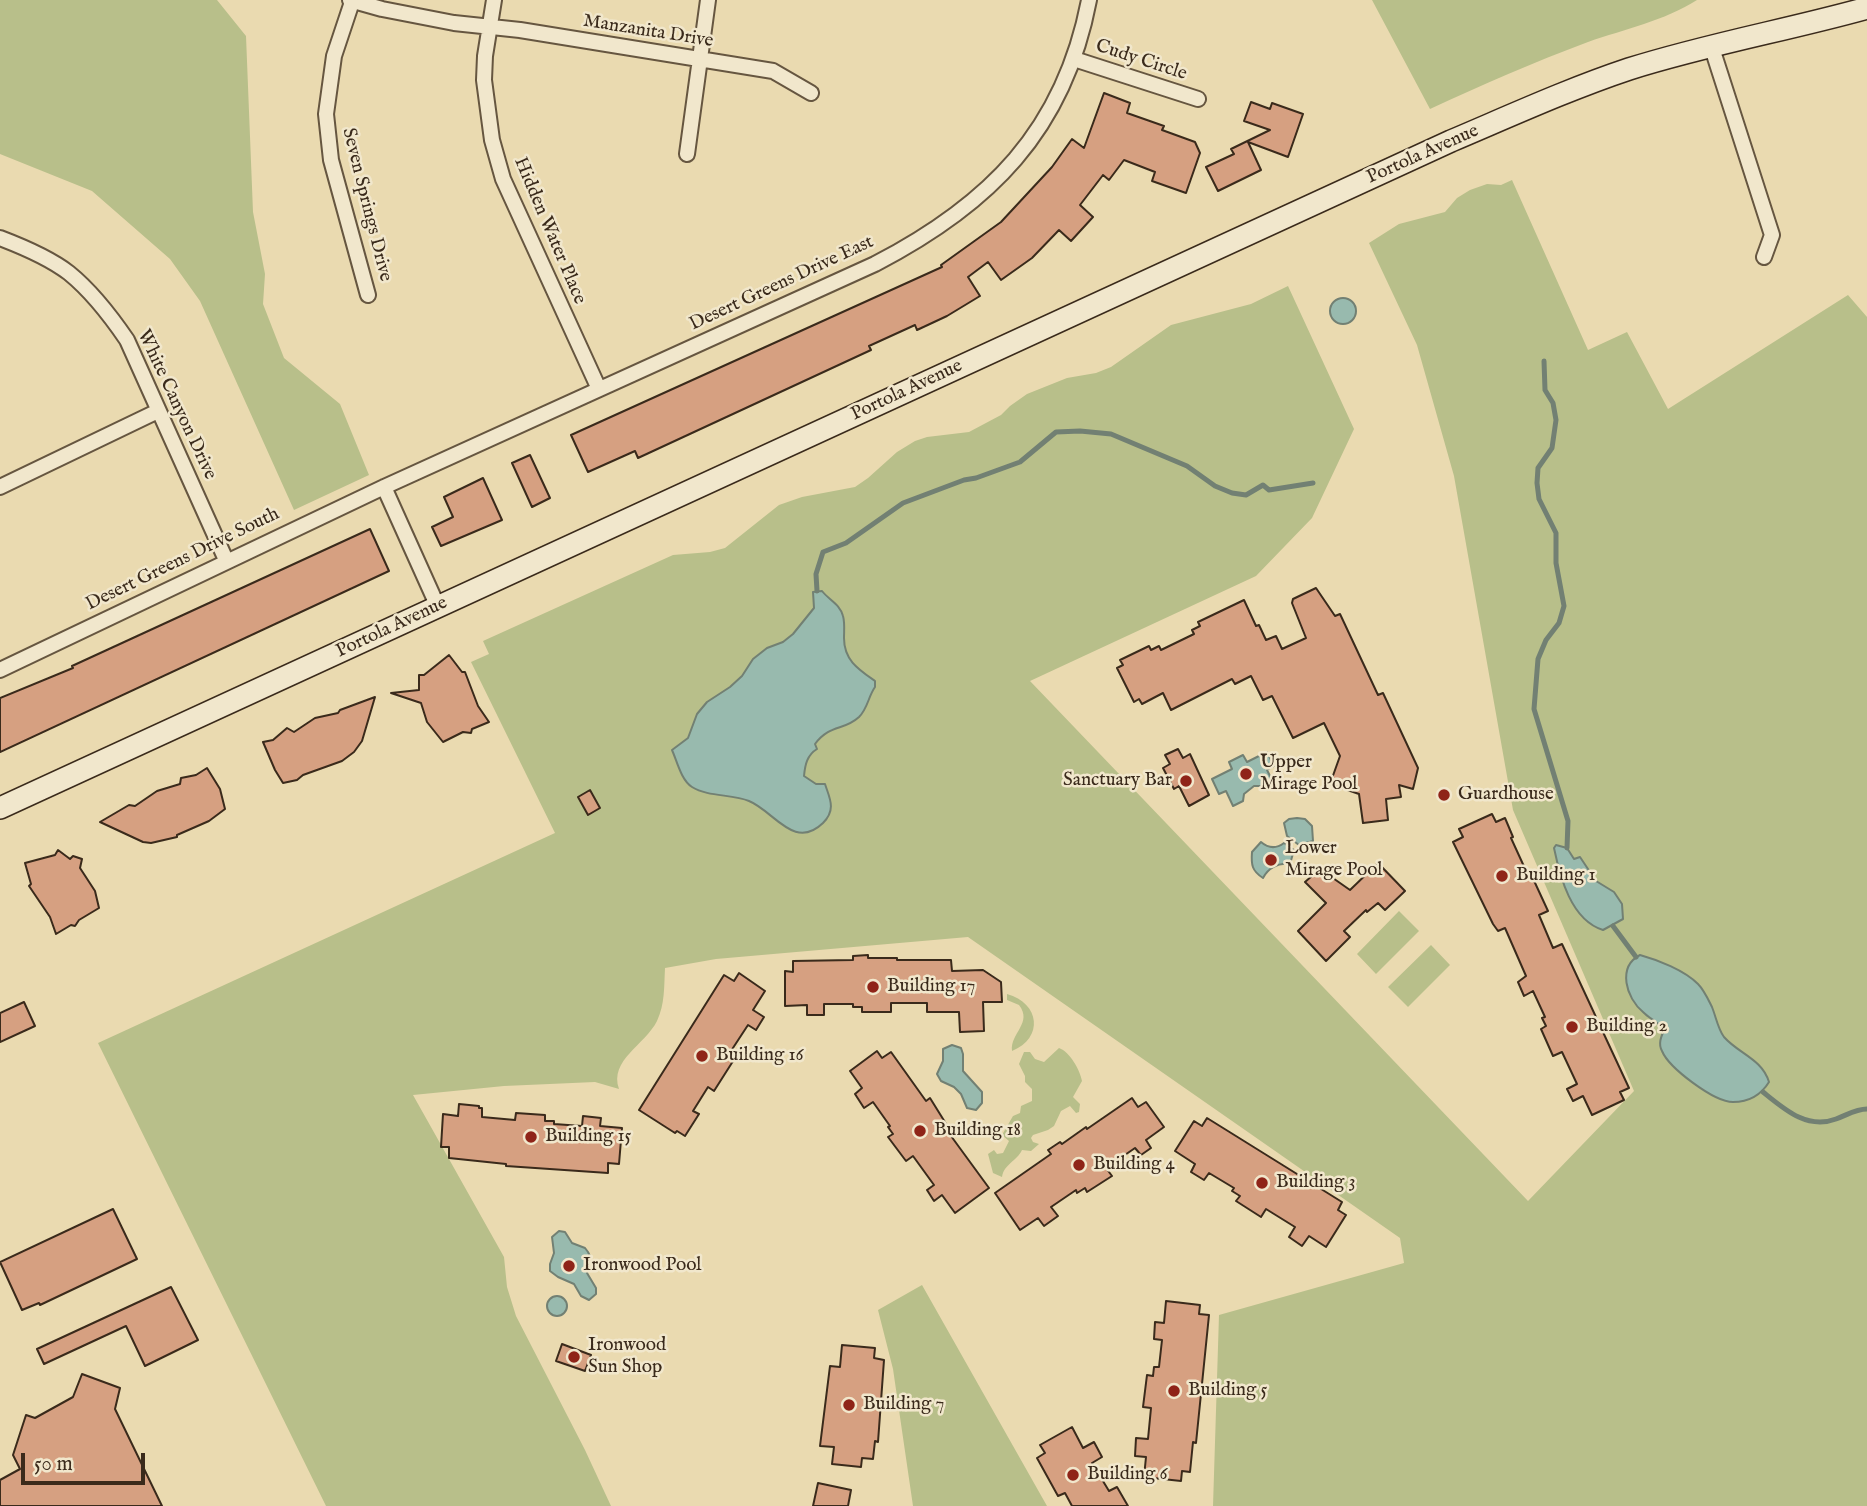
<!DOCTYPE html>
<html>
<head>
<meta charset="utf-8">
<style>
  body { margin:0 }
  #map { position:relative; width:1867px; height:1506px; overflow:hidden; background:#eadab0; font-family:"IM FELL English",serif }
  canvas { display:block }
  .scale { position:absolute; left:21px; top:1453px; width:124px; height:32px; box-sizing:border-box; border:4px solid #3a2a1b; border-top:0; padding-left:9px; font-size:21px; line-height:24px; white-space:nowrap; color:#3a2a1b; -webkit-text-stroke:5px #f1e7cc; paint-order:stroke }
</style>
</head>
<body>
<div id="map">
<canvas width="1867" height="1506"></canvas>
<div class="scale">50 m</div>
</div>
<script>
const ctx = document.querySelector('canvas').getContext('2d');
ctx.lineJoin = 'round';
function fillPath(path, color) { ctx.fillStyle = color; ctx.fill(path, 'evenodd'); }
function trace(path, color, width, dash) { ctx.strokeStyle = color; ctx.lineWidth = width; ctx.lineCap = dash ? 'butt' : 'round'; ctx.setLineDash(dash || []); ctx.stroke(path); }
function write(font, color, halo, rows, align = 'center') {
  ctx.font = font + ' "IM FELL English",serif'; ctx.lineWidth = 5; ctx.setLineDash([]); ctx.textBaseline = 'middle'; ctx.strokeStyle = halo; ctx.fillStyle = color; for (const [text, x, y, turn = 0] of rows) {
    ctx.save(); ctx.translate(x, y); ctx.rotate((+turn || 0) * Math.PI / 180); ctx.textAlign = isNaN(turn) ? turn : align; if (halo) ctx.strokeText(text, 0, 0); ctx.fillText(text, 0, 0); ctx.restore();
  }
}
fillPath(new Path2D(`
  M0,0H217L246,36L253,212L265,274L263,304L284,358L340,404L369,475L294,510L200,301L170,259L92,191L0,154Z
  M1372,0H1697C1664,21 1625,29 1588,42C1534,62 1482,85 1430,109Z
  M1512,180L1588,350L1627,332L1668,409L1848,295L1867,317V1506H1213L1219,1315L1404,1263L1400,1238L968,937L716,959L665,968C664,987 665,1004 657,1021C645,1045 609,1060 619,1089L595,1082L504,1086L413,1095L504,1257L507,1287L516,1316L585,1450L611,1506H326L98,1043L555,833L471,662L489,654L483,641L673,555L710,552L725,548L779,505L802,497L855,487L868,478L897,452L915,441L927,437L969,432L1001,415L1010,406L1027,394L1067,378L1096,373L1111,367L1171,325L1251,304L1288,286L1354,429L1312,518L1256,576L1030,681L1528,1201L1634,1091L1513,810L1454,476L1417,345L1369,243L1399,224L1445,212L1457,198L1470,190L1487,184L1501,185Z
  M1399,911L1419,931L1376,974L1357,954Z
  M1431,945L1450,965L1408,1007L1388,987Z
  M1007,994C1040,1003 1044,1038 1012,1051C1010,1033 1033,1023 1019,1005L1007,1000Z
  M1059,1048C1070,1052 1080,1070 1082,1081L1073,1097L1080,1104L1079,1112L1076,1113L1070,1106L1061,1111L1054,1126L1048,1130L1033,1135L1031,1138L1033,1142L1039,1144L1031,1151L1022,1150C1017,1161 1004,1164 1002,1177L993,1173L988,1154L994,1150L997,1154L1003,1153L1009,1141L1002,1135L1013,1116L1020,1113L1021,1106L1032,1101V1089L1025,1082V1076L1019,1064L1024,1052H1030L1035,1059L1044,1062Z
  M922,1285L1047,1506H913L893,1369L878,1310Z`), '#b8bf8a');
const water = new Path2D(`
  M1330 311a13 13 0 1 1 26 0a13 13 0 1 1-26 0Z
  M822,591C829,600 840,604 843,616C845,623 844,631 844,638C844,660 858,669 875,681V687C868,697 868,708 859,717C844,731 830,724 815,744L817,749C807,755 805,765 804,776L816,784H825C829,797 837,809 823,823C794,851 774,811 749,801C732,794 708,797 692,787C681,780 677,761 672,750L688,738L697,714L707,702L730,687L742,676L753,659L767,648L783,642L793,634L814,608L813,592Z
  M1267,752L1274,766L1267,770L1274,784L1264,789L1260,786H1254L1244,794L1243,801L1233,806L1226,791L1219,794L1212,779L1232,769L1229,762L1243,755L1247,762Z
  M1297,818L1305,819L1312,826L1313,841L1299,845L1287,836L1284,823L1289,819Z
  M1261,842C1268,848 1276,849 1284,843L1294,850L1290,864C1278,863 1269,867 1263,878C1252,871 1251,865 1252,852Z
  M1556,845L1567,848L1574,859L1580,857L1596,881L1614,892L1622,904L1623,919L1603,930C1571,920 1560,877 1554,848Z
  M1640,955C1658,960 1684,970 1698,984C1704,990 1708,999 1712,1007C1716,1017 1718,1029 1724,1037C1739,1054 1762,1059 1769,1082C1761,1095 1749,1102 1733,1102C1714,1102 1669,1068 1662,1051C1658,1044 1661,1037 1664,1030C1658,1022 1650,1019 1643,1012C1626,998 1617,967 1640,955Z
  M952,1045L961,1048L963,1054V1071L982,1092V1103L976,1110L967,1108L961,1094L954,1087L941,1081L937,1074L943,1061V1049Z
  M559,1231L565,1232L572,1243L585,1248L588,1252L590,1256L587,1273L596,1288V1294L589,1300L581,1296L574,1284L558,1277L550,1271V1264L554,1253L552,1237Z
  M547 1306a10 10 0 1 1 20 0a10 10 0 1 1-20 0Z`);
fillPath(water, '#98baae');
trace(water, '#728073', 2);
trace(new Path2D(`
  M1544,361L1545,390L1553,403L1556,420L1552,448L1538,468L1537,483L1539,499L1556,533V563L1564,606L1559,623L1546,640L1538,659L1534,709L1568,821L1567,848
  M817,591L816,574L823,552L846,543L903,503L964,480L976,478L1020,462L1056,432L1080,431L1111,434L1187,466L1215,486L1232,493L1246,495L1263,485L1269,490L1313,483
  M1613,926L1636,957
  M1763,1092C1784,1109 1807,1130 1836,1119C1847,1115 1856,1109 1867,1109`), '#728073', 5);
const building = new Path2D(`
  M1104,93L1130,103L1127,113L1164,126L1162,130L1195,142L1200,153L1186,193L1152,181L1155,172L1124,160L1109,180L1103,175L1080,205L1093,217L1071,241L1059,230L1032,258L1001,280L988,262L968,277L980,296L947,316L917,330L915,325L869,346L871,350L638,458L635,451L588,472L571,435L942,267L941,265L1001,222L1052,167L1072,139L1084,148Z
  M1251,102L1270,109L1272,103L1303,114L1288,157L1248,142L1261,170L1218,191L1206,167L1234,154L1231,149L1270,130L1244,121Z
  M530,455L550,498L532,507L512,463Z
  M483,478L502,520L441,546L432,527L453,517L444,497Z
  M370,529L389,571L0,752V698L73,668L72,666Z
  M1316,588L1335,616L1340,614L1378,695L1383,693L1418,768L1413,789L1399,785L1401,797L1386,799L1388,820L1363,823L1359,794L1330,784L1340,756L1324,723L1293,738L1272,696L1263,700L1251,676L1235,684L1232,679L1171,710L1163,693L1142,704L1139,699L1134,702L1117,668L1123,665L1120,660L1149,646L1151,650L1159,646L1161,650L1194,634L1192,630L1200,626L1198,622L1244,600L1256,626L1259,625L1266,640L1276,636L1282,649L1306,638L1292,603L1293,599Z
  M449,655L462,672H465L478,706L489,722L472,729L471,733L463,732L443,742L427,722L421,703L391,693L419,690V675H424Z
  M375,697L362,741L354,752L342,761L303,775L297,780L283,783L275,770L263,742L273,740L287,728L294,732L315,718L338,713L340,710Z
  M1178,749L1183,758L1190,754L1209,795L1189,806L1179,786L1174,789L1163,768L1170,764L1165,755Z
  M207,768L220,789L225,809L209,821L177,835V837L151,843L143,842L100,822L129,805L135,806L157,791L180,784L181,778L196,775Z
  M590,790L600,808L588,815L578,797Z
  M1492,814L1496,822L1505,818L1513,837L1511,838L1527,873L1530,872L1548,911L1539,915L1553,948L1562,944L1629,1088L1620,1092L1624,1100L1592,1115L1583,1096L1573,1101L1567,1089L1577,1084L1562,1052L1553,1056L1541,1029L1546,1026L1542,1018L1545,1017L1533,991L1524,996L1518,982L1526,976L1505,928L1498,931L1493,924L1453,842L1463,837L1459,829Z
  M58,850L70,859L73,856L82,859L80,868L95,891L99,908L79,920L75,926L71,925L56,934L50,917L29,886L31,884L25,863L55,855Z
  M1378,863L1405,891L1385,910L1378,903L1367,912L1366,910L1344,931L1350,937L1326,961L1298,931L1326,903L1305,882L1320,869L1350,890Z
  M868,955V958H897V960H951L952,971L983,970L1001,982L1002,1002H983L984,1031L960,1032L959,1012H927V1003H891V1012H862V1007H853V1004H824V1015H807V1005L785,1006V971L793,972V961L853,960V956Z
  M739,973L765,991L753,1010L764,1017L756,1030L748,1025L729,1054L735,1058L714,1091L708,1087L693,1111L699,1114L685,1136L677,1131L675,1133L639,1110L724,975L734,981Z
  M24,1002L35,1026L0,1042V1013Z
  M877,1051L882,1058L891,1052L926,1101L930,1098L953,1135L951,1136L989,1188L955,1213L942,1195L934,1201L927,1190L934,1185L913,1156L906,1161L888,1137L893,1134L888,1127L890,1126L873,1102L864,1108L855,1094L862,1088L850,1071Z
  M1132,1098L1138,1107L1146,1102L1164,1127L1146,1140L1151,1148L1141,1155L1135,1148L1106,1168L1112,1176L1087,1192L1085,1188L1077,1193L1076,1190L1051,1207L1058,1216L1044,1226L1038,1218L1020,1230L995,1193L1051,1154L1048,1150L1060,1142L1062,1144L1086,1127L1087,1129Z
  M459,1104L479,1106V1108H482V1117L515,1120L516,1113L545,1115V1121H554V1124L582,1126L583,1116L601,1118L600,1126L622,1128L619,1164L608,1163V1173L506,1166V1164L449,1158V1147H441L443,1114L458,1116Z
  M1207,1118L1342,1202L1338,1210L1346,1215L1326,1247L1309,1236L1302,1246L1289,1237L1295,1227L1266,1209L1261,1217L1236,1201L1240,1196L1232,1191L1234,1188L1209,1173L1204,1180L1191,1172L1195,1164L1175,1151L1194,1121L1202,1126Z
  M113,1209L137,1259L40,1305L39,1303L22,1310L0,1262Z
  M171,1287L198,1340L145,1366L126,1326L44,1364L37,1349Z
  M1166,1301L1200,1305L1199,1314L1209,1315L1196,1443L1193,1442L1190,1472L1182,1471L1181,1481L1144,1477L1146,1457L1135,1456L1136,1438L1148,1439L1151,1408L1143,1407L1147,1375L1153,1376L1154,1367H1159L1162,1340L1154,1339L1155,1322L1164,1323Z
  M562,1344L591,1355L585,1371L556,1361Z
  M842,1345L875,1348L874,1358L884,1360L878,1442L875,1441L873,1459L862,1458L861,1467L832,1464L834,1447L820,1446L830,1366L840,1367Z
  M82,1374L120,1388L115,1409L162,1506H0V1480L20,1469L13,1455L26,1415L35,1418L73,1397Z
  M1072,1427L1083,1448L1094,1442L1102,1457L1092,1463L1109,1491L1117,1487L1128,1506H1072L1065,1493L1058,1496L1037,1458L1045,1453L1040,1445Z
  M818,1483L851,1490L848,1506H813Z`);
fillPath(building, '#d6a081');
trace(building, '#3a2a1b', 2);
const street = new Path2D(`
  M350,0L382,9L454,23L520,30L773,71L811,93
  M494,0L485,56L484,80L492,140L503,179L599,389
  M352,2L334,56L326,114L331,160L368,295
  M1711,45L1772,235L1764,257
  M1074,59L1198,99
  M687,154L708,0
  M0,238C21,246 51,259 69,273C90,290 112,318 127,340L226,560
  M0,487L158,411
  M384,487L438,607
  M0,670L384,487L875,264C989,205 1064,131 1089,0`);
const secondary = new Path2D(`
  M0,808L1451,141C1510,116 1569,89 1629,69C1708,44 1788,30 1867,8`);
trace(street, '#665640', 18);
trace(secondary, '#3a2a1b', 24);
trace(street, '#f1e7cc', 14);
trace(secondary, '#f1e7cc', 21);
for (const [x, y, r, color] of [
  [1246,774,7,"#8f2418"],
  [1186,781,7,"#8f2418"],
  [1444,795,7,"#8f2418"],
  [1271,860,7,"#8f2418"],
  [1502,876,7,"#8f2418"],
  [873,987,7,"#8f2418"],
  [1572,1027,7,"#8f2418"],
  [702,1056,7,"#8f2418"],
  [920,1131,7,"#8f2418"],
  [531,1137,7,"#8f2418"],
  [1079,1165,7,"#8f2418"],
  [1262,1183,7,"#8f2418"],
  [569,1266,7,"#8f2418"],
  [574,1357,7,"#8f2418"],
  [1174,1391,7,"#8f2418"],
  [849,1405,7,"#8f2418"],
  [1073,1475,7,"#8f2418"]
]) { const dot = new Path2D(); dot.arc(x, y, r, 0, 2 * Math.PI); ctx.fillStyle = color; ctx.fill(dot); trace(dot, '#f1e7cc', 2.5); }
write('19px', '#3a2a1b', '#f1e7cc', [
  ["Manzanita Drive",648,32,9],
  ["Cudy Circle",1141,61,18],
  ["Portola Avenue",1423,155,-24],
  ["Seven Springs Drive",366,205,76],
  ["Hidden Water Place",549,231,67],
  ["Desert Greens Drive East",782,284,-25],
  ["Portola Avenue",907,391,-25],
  ["White Canyon Drive",176,405,65],
  ["Desert Greens Drive South",183,560,-26],
  ["Portola Avenue",392,628,-25]
]);
write('19px', '#3a2a1b', '#f1e7cc', [
  ["Upper",1260,763],
  ["Mirage Pool",1260,785],
  ["Sanctuary Bar",1172,781,"right"],
  ["Guardhouse",1458,795],
  ["Lower",1285,849],
  ["Mirage Pool",1285,871],
  ["Building 1",1516,876],
  ["Building 17",887,987],
  ["Building 2",1586,1027],
  ["Building 16",716,1056],
  ["Building 18",934,1131],
  ["Building 15",545,1137],
  ["Building 4",1093,1165],
  ["Building 3",1276,1183],
  ["Ironwood Pool",583,1266],
  ["Ironwood",588,1346],
  ["Sun Shop",588,1368],
  ["Building 5",1188,1391],
  ["Building 7",863,1405],
  ["Building 6",1087,1475]
], 'left');
</script>
</body>
</html>
